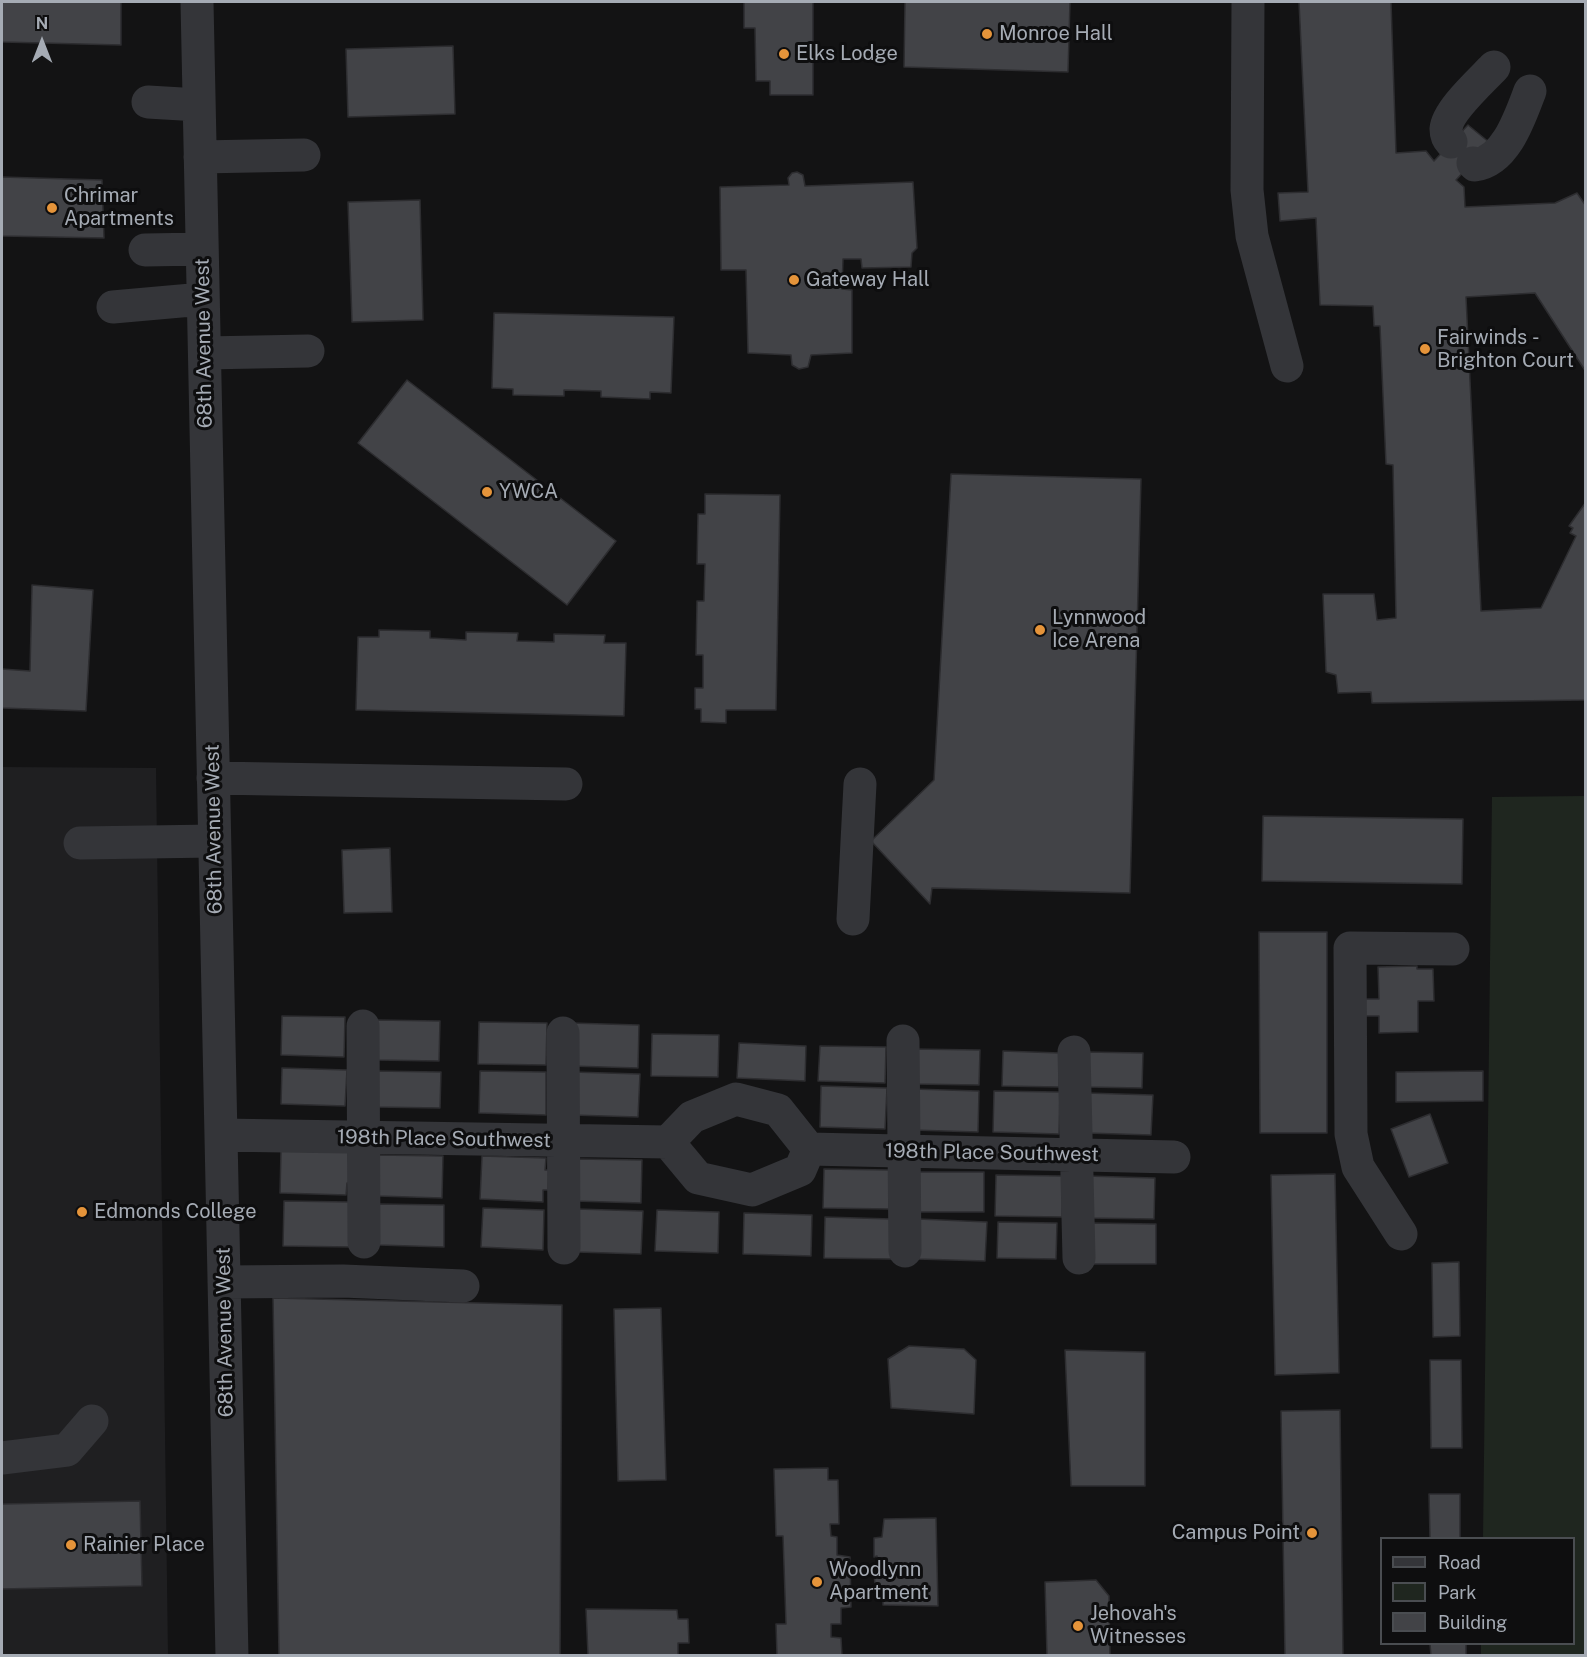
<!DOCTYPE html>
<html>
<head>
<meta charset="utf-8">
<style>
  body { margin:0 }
  #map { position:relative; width:1587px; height:1657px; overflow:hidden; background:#131314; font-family:"Public Sans",sans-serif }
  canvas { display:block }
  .frame { position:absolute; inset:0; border:3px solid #a5abb4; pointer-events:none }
  .legend { position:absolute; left:1380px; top:1537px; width:195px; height:108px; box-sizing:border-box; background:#0e0e0f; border:2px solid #4a4d51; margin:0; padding:8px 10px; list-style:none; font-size:18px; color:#a5abb4 }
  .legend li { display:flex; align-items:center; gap:12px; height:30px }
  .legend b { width:30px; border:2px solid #4a4d51 }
  .north { position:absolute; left:12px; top:12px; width:60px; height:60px; -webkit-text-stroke:4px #0e0e0f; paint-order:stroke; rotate:0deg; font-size:16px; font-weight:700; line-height:24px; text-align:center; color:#a5abb4 }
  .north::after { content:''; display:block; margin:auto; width:21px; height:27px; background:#a5abb4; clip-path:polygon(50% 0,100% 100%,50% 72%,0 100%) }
</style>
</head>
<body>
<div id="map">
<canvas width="1587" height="1657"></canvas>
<div class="frame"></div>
<ul class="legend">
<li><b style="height:8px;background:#343539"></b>Road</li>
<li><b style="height:16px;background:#1f261f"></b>Park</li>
<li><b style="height:16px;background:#424347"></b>Building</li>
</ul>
<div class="north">N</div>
</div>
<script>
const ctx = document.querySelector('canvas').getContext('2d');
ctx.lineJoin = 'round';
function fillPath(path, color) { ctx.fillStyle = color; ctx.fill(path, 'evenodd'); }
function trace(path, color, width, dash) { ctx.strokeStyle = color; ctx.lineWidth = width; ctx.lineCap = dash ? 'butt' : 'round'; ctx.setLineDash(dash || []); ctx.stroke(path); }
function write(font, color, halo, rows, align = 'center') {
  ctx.font = font + ' "Public Sans",sans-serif'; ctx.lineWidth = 6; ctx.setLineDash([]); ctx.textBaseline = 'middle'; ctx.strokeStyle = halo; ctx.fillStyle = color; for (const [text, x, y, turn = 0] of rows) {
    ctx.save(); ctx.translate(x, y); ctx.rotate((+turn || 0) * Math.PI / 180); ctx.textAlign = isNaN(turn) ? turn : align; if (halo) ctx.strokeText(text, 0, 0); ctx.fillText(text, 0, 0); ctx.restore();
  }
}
fillPath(new Path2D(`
  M2,767L156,768L168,1655L2,1656Z`), '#1f1f21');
fillPath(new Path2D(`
  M1585,796V1655H1481V1644H1574V1538H1483L1492,797Z`), '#1f261f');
const building = new Path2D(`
  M2,2H121V45L2,42Z
  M744,2H813V95H770V81H756L755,28H744Z
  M905,2H1070L1068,72L904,67Z
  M1299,2H1391L1396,153L1426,151L1434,161L1468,125L1490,143L1456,180L1464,187L1465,207L1555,203L1577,193L1586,206V372L1535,293L1466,297L1481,611L1541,608L1576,536L1570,533L1573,528L1569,526L1586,502V700L1372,703L1371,692L1338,693L1336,675L1326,672L1323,594H1374L1377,620L1396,618L1393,465L1386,464L1380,326H1374L1373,306L1320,305L1316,218L1280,221L1278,193L1308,192Z
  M453,46L455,114L348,117L346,49Z
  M797,172L803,175L805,186L913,182L917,248L912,253L911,267L862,268L861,259H843L842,289L852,290V353L811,355L808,367L799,369L792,365L791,355L748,353L746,270H721L720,187L789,185L788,178L792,173Z
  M2,177L102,180L104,238L2,236Z
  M420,200L423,320L352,322L348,202Z
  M494,313L674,317L671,393L650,392V399L601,397V391L564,390V396L513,395V389L492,388Z
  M407,380L616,541L567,605L358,443Z
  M951,474L1141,479L1130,893L932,888L930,904L871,841L934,780Z
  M705,494L780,495L776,710H726V723L701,722V709H695V688H703V655H696L697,601H704L705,564H697L698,514H705Z
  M32,585L93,590L86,711L2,708V669L30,671Z
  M379,630L430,631V638L466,640V632L518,633L517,641L554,642V634L605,635L604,643H626L624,716L356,710L358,637H379Z
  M1263,816L1463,819L1462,884L1262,881Z
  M390,848L392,912L344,913L342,850Z
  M1259,932H1327V1133H1260Z
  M1417,966V969H1433L1434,1001H1418V1032L1379,1033V1016H1364V999H1379L1378,967Z
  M282,1016L345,1017L344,1057L281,1055Z
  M376,1020L440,1021L439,1061L375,1060Z
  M479,1022L547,1023L546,1065L478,1064Z
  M571,1023L639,1025L638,1068L570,1066Z
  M652,1034L719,1035L718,1077L651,1076Z
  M739,1043L806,1046L805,1081L737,1078Z
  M820,1046L886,1047L885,1083L818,1081Z
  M913,1049L980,1050L979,1085L912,1084Z
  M1003,1051L1060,1053L1059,1087L1002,1086Z
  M1086,1052L1143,1053L1142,1088L1086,1087Z
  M282,1068L347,1070L345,1106L281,1104Z
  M375,1071L441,1072L440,1108L374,1107Z
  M480,1071L546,1072V1115L479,1113Z
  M1483,1071V1101L1396,1102V1072Z
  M573,1072L640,1074L638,1117L572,1115Z
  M821,1086L887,1088L885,1129L820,1127Z
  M913,1089L979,1091L978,1132L912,1130Z
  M994,1091L1060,1092L1059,1134L993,1132Z
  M1087,1093L1153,1095L1151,1135L1086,1133Z
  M1430,1114L1448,1163L1409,1177L1391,1129Z
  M281,1151L348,1152L350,1183H347L346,1195L280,1193Z
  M378,1155L443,1156L442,1198L377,1196Z
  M482,1156L546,1158L545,1170H549L548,1190H543V1202L480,1199Z
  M575,1159L642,1160L641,1203L574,1201Z
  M824,1169L890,1170L889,1209L823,1208Z
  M917,1172H984V1212H917Z
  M1335,1174L1339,1373L1275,1375L1271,1175Z
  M996,1175L1063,1176L1062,1217L995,1216Z
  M1087,1176L1155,1178L1154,1219L1086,1218Z
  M284,1201L352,1202L351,1247L283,1246Z
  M379,1204L444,1205V1247L378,1245Z
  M483,1208L544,1210L543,1250L481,1247Z
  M577,1209L643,1211L641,1254L576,1252Z
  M657,1210L719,1212L718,1253L655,1251Z
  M744,1213L812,1215L811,1256L743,1254Z
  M825,1217L892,1219L891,1259L824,1258Z
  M919,1219L987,1222L985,1261L917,1259Z
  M998,1222L1057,1223L1056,1259L997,1258Z
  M1092,1223L1156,1224V1264H1091Z
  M1459,1262L1460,1336L1433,1337L1432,1263Z
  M273,1298L562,1305L560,1656H279Z
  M661,1308L666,1480L618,1481L614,1309Z
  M909,1346L964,1349L976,1360L974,1414L891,1408L888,1359Z
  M1065,1350L1145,1352V1486H1071Z
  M1430,1360H1461L1462,1448H1431Z
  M1340,1410L1343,1656H1285L1281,1411Z
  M828,1468V1480H838L839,1524H830L831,1536L837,1537V1555L850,1557L851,1607L841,1608V1624H831V1637L841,1638L842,1656H777L776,1624H786L783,1536H776L774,1469Z
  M1429,1494H1460V1538H1430Z
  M140,1501L142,1586L2,1589V1504Z
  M936,1518L938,1606L883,1605V1588L875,1587L874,1570L877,1571V1556L874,1557V1538L882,1537L884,1519Z
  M1096,1580L1109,1596L1110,1656H1047L1045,1582Z
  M586,1609L677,1610L678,1619H688L689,1643H678V1656L588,1655Z
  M1430,1644H1466V1656H1431Z`);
fillPath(building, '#424347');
trace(building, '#2d2d30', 1.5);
trace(new Path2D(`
  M197,2L232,1656
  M1248,2L1247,190L1252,236L1287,366
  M148,102L199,105
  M1451,142C1448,139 1446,134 1446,129C1447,111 1482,80 1494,67
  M200,157L304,155
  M1473,163L1475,165C1506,161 1520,117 1530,91
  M145,250L202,249
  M113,307L203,299
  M205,353L308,351
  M213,778L566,784
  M80,843L214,841
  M853,919L860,784
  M363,1026L364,1242
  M563,1033L564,1248
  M903,1041L905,1251
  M1074,1052L1079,1258
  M221,1135L668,1142L692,1117L736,1099L778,1110L809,1149
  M668,1142L698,1178L752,1190L800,1170L809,1149
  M809,1149L1174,1157
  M1401,1234L1358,1167L1351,1134L1350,948L1453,949
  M224,1282L343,1281L463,1286
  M2,1458L67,1450L92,1421`), '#343539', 33);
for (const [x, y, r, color] of [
  [987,34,6,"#e5943a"],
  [784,54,6,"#e5943a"],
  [52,208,6,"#e5943a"],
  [794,280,6,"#e5943a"],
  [1425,349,6,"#e5943a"],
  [487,492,6,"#e5943a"],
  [1040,630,6,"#e5943a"],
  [82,1212,6,"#e5943a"],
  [1312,1533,6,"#e5943a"],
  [71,1545,6,"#e5943a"],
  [817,1582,6,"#e5943a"],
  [1078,1626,6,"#e5943a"]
]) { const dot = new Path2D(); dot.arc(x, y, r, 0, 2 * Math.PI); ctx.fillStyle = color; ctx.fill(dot); trace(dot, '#0e0e0f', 2); }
write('20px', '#a5abb4', '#0e0e0f', [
  ["Monroe Hall",999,34],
  ["Elks Lodge",796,54],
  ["Chrimar",64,196],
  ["Apartments",64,219],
  ["Gateway Hall",806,280],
  ["Fairwinds -",1437,338],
  ["Brighton Court",1437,361],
  ["YWCA",499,492],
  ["Lynnwood",1052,618],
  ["Ice Arena",1052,641],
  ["Edmonds College",94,1212],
  ["Campus Point",1300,1533,"right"],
  ["Rainier Place",83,1545],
  ["Woodlynn",829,1570],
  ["Apartment",829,1593],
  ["Jehovah's",1090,1614],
  ["Witnesses",1090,1637]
], 'left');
write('20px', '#a5abb4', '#0e0e0f', [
  ["68th Avenue West",204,343,-91],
  ["68th Avenue West",214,829,-91],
  ["198th Place Southwest",444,1139,1],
  ["198th Place Southwest",992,1153,1],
  ["68th Avenue West",225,1332,-91]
]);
</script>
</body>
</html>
